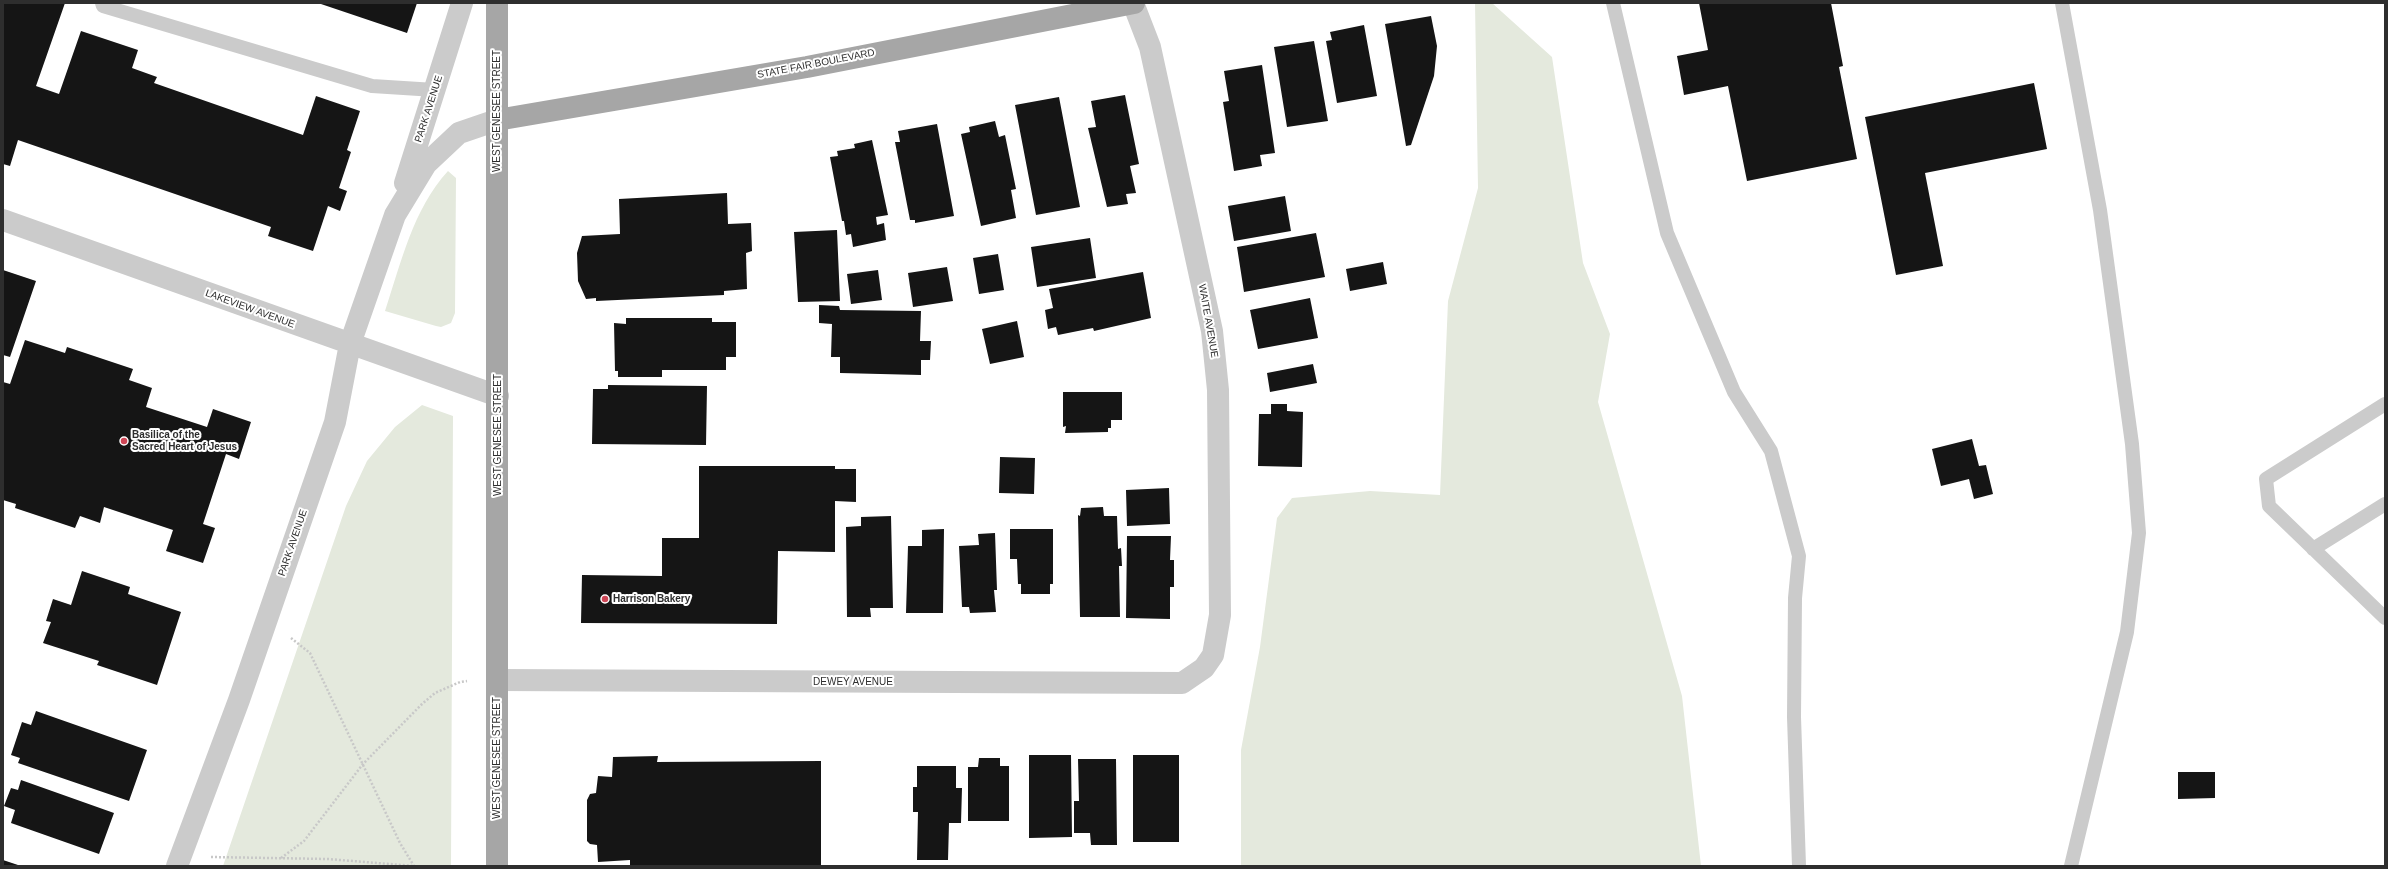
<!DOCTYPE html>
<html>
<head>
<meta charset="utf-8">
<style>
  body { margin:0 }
  #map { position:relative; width:2388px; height:869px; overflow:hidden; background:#fff; font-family:Helvetica,sans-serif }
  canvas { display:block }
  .frame { position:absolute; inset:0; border:4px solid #2e2e2e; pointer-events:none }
</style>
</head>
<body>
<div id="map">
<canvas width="2388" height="869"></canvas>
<div class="frame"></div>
</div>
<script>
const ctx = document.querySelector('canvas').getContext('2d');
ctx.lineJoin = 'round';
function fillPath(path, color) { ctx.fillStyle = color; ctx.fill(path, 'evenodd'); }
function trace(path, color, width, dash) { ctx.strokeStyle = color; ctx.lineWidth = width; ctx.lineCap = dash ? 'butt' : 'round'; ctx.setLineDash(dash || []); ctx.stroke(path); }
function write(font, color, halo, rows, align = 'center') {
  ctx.font = font + ' Helvetica,sans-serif'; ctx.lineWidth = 4; ctx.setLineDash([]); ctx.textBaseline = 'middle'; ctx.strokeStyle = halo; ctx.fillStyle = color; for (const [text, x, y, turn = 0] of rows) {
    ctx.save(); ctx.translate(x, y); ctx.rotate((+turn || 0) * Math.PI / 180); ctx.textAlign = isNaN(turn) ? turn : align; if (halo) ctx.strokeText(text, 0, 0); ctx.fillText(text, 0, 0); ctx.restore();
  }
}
fillPath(new Path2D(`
  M1475,3H1492L1552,57L1583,263L1610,334L1598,402L1682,696L1701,866H1241V750L1260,647L1277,518L1292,498L1370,491L1440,495L1448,301L1478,188Z
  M448,171L456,178L455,313L451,323L441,327L436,326L385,311C401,263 413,209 448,171Z
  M422,405L453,416L451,866H223L346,506L367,461L395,427Z`), '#e4e9dd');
fillPath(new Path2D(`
  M3,3H65L36,86L59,94L81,31L138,50L132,68L157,77L154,83L303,135L316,96L360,111L347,150L351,152L339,188L347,191L340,211L328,206L313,251L268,236L271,227L18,140L10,166L3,164Z
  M318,3H417L407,33Z
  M1699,3H1831L1843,66L1839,67L1857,159L1747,181L1728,86L1684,95L1677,56L1708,50Z
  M1431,16L1437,46L1434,76L1411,145L1406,146L1385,24Z
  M1364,25L1377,96L1337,103L1326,41L1332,40L1330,32Z
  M1314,41L1328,121L1287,127L1274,47Z
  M1262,65L1275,153L1260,155L1262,166L1234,171L1223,102L1229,101L1224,71Z
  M2034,83L2047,149L1925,173L1943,266L1896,275L1865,117Z
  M1125,95L1139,164L1130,166L1136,193L1126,194L1128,204L1107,207L1088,128L1096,127L1091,101Z
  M1059,97L1080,207L1036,215L1015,105Z
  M995,121L999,137L1005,135L1016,189L1011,190L1016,218L981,226L961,134L970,132L969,127Z
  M937,124L954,216L915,223V220H910L895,142H900L898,131Z
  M872,140L888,215L876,217L877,225L884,223L886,240L853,247L851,234L846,235L844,221H842L830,157L838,156L837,151L855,148L854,144Z
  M727,193L728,224L751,223L752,251L746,253L747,289L724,291V295L596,301V298L586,299L578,281L577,253L582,236L620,234L619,199Z
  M1285,196L1291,231L1234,241L1228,206Z
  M837,230L840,301L798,302L794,232Z
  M1316,233L1325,277L1244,292L1237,247Z
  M1090,238L1096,278L1037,287L1031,247Z
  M998,254L1004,290L979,294L973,258Z
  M1383,262L1387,284L1350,291L1346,269Z
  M947,267L953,301L913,307L908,273Z
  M3,270L36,281L10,357L3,355Z
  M878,270L882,300L851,304L847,274Z
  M1143,272L1151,318L1094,331L1093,328L1058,335L1056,327L1048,329L1045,310L1053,308L1049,289Z
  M1310,298L1318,338L1258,349L1250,310Z
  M819,305L839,306L840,310L921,311L920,341H931L930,360H921V375L840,373V357H831L832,324L819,323Z
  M626,318H712V322H736V357H726V370H662V377H618V371H615L614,323L626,324Z
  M1017,321L1024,357L990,364L982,329Z
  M25,340L65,353L67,347L133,369L129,380L152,388L146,407L207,427L213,409L251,422L239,459L226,454L203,524L215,528L203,563L166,551L173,530L104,507L100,523L80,516L75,528L15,508L16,504L3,500V382L10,384Z
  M1313,364L1317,383L1270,392L1267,373Z
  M608,385L707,386L706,445L592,444L593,389H608Z
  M1063,392H1122V420H1111V428H1108V432L1065,433L1066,426L1063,427Z
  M1271,404H1287V411L1303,412L1302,467L1258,466L1259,414H1271Z
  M1972,439L1979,466L1986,465L1993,494L1974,499L1969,479L1941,486L1932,449Z
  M1000,457L1035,458L1034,494L999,493Z
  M699,466H835V469H856V502L835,501V552L778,551L777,624L581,623L582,575L662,576V538H699Z
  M1169,488L1170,524L1127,526L1126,490Z
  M1103,507L1104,516H1117L1118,549L1121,548L1122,566H1119L1120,617H1080L1078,515L1080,516L1081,508Z
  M891,516L893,608H870L871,617H847L846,527L861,526V517Z
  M944,529L943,613H906L908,546H922V530Z
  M1010,529H1053V584H1050V594H1021V584H1018L1017,559H1010Z
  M995,533L997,590H994L996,612L970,613L969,607H962L959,546L979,545L978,534Z
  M1127,536H1171L1170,560H1174V587H1170V619L1126,618Z
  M82,571L130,587L128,594L181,612L157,685L97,665L99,661L43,643L51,622L46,621L53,599L71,605Z
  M36,711L147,750L129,801L18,763L20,758L11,755L22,722L31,725Z
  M1029,755H1071L1072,837L1029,838Z
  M1133,755H1179V842H1133Z
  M658,756L657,762L821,761V866H630V860L598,862L597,845L590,844L587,841V800L590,794L596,793L598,776L612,777L613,757Z
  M979,758H1000V766H1009V821H968V767H978Z
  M1078,759H1116L1117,845H1091L1090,833H1074V801H1079Z
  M917,766H956V788H962L961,823H949L948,860H917L918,812H913V787H917Z
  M2178,772H2215V798L2178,799Z
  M21,780L114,813L99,854L11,823L15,810L4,806L11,788L18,790Z
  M3,860L21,866H3Z`), '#151515');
trace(new Path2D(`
  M291,638L310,653L400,843L414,866
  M211,857L328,859L414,866
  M281,858L304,841L363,764L422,704L435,693L460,682L467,681`), '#c8c8c8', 2.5, [2, 2]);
trace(new Path2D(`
  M102,3L103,6L372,86L435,90
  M1613,3L1667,233L1734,392L1771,451L1799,556L1795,598L1794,717L1799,866
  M2062,3L2100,210L2132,444L2139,533L2127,632L2071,866
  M2385,404L2266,479L2269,506L2385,618
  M2313,549L2385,504`), '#cbcbcb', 14);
trace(new Path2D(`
  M405,183L462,3
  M3,220L498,396
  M497,680L1182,683L1204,668L1213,655L1220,615L1218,390L1212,331L1150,47L1133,3
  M177,866L239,700L335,422L350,344L395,215L426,164L459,133L497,120`), '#cbcbcb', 22);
trace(new Path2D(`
  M497,120L807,67L1134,3
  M497,866V3`), '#a6a6a6', 22);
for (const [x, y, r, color] of [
  [124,441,4,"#ce4656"],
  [605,599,4,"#ce4656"]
]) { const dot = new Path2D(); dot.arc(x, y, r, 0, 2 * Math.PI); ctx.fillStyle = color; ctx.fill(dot); trace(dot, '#fff', 1.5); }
write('10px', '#2e2e2e', '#fff', [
  ["STATE FAIR BOULEVARD",816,64,-11],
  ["PARK AVENUE",429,109,-72],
  ["WEST GENESEE STREET",497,111,-90],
  ["LAKEVIEW AVENUE",250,309,20],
  ["WAITE AVENUE",1208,321,80],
  ["WEST GENESEE STREET",498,435,-90],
  ["PARK AVENUE",293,543,-71],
  ["DEWEY AVENUE",853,682],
  ["WEST GENESEE STREET",497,758,-90]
]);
write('bold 10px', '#2e2e2e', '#fff', [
  ["Basilica of the",132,435],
  ["Sacred Heart of Jesus",132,447],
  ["Harrison Bakery",613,599]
], 'left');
</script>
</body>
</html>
